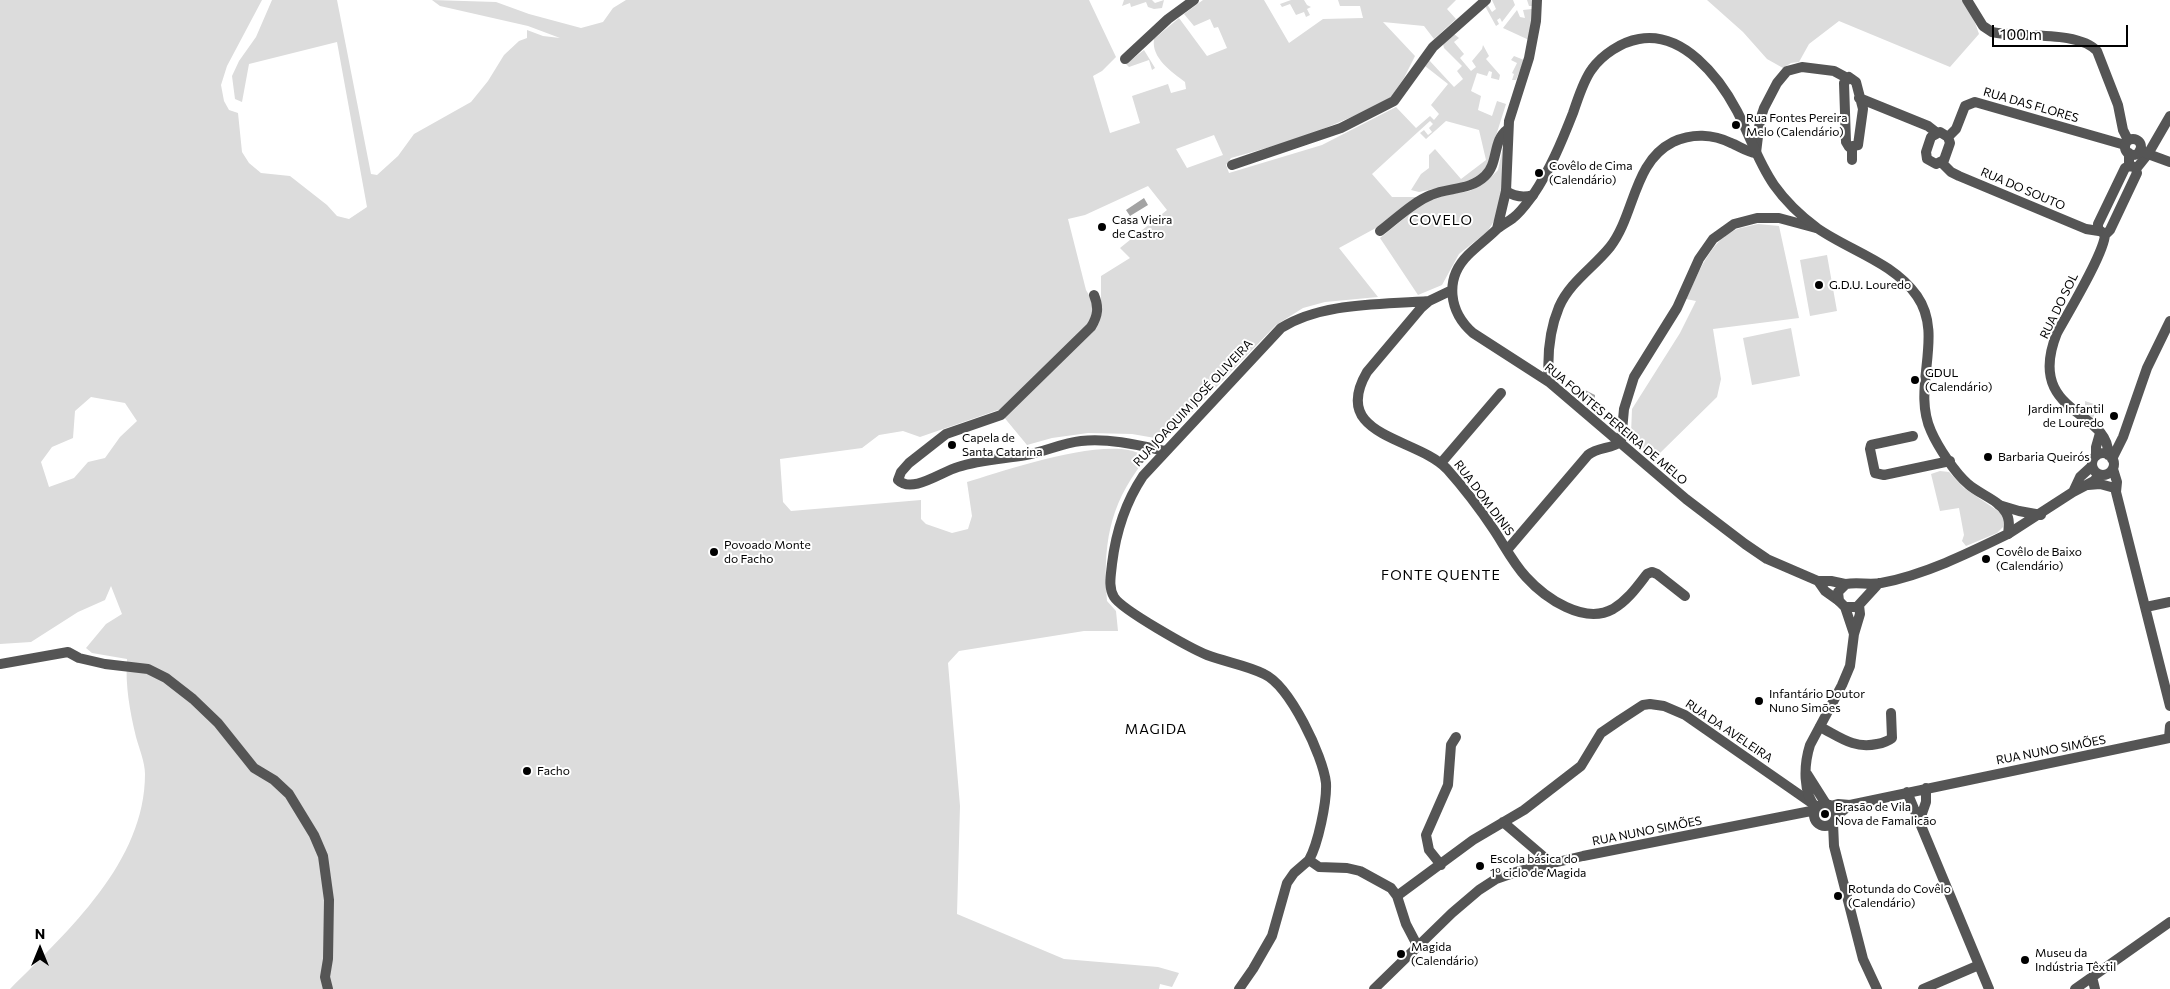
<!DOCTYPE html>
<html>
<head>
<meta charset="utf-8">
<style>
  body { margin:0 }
  #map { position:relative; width:2170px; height:989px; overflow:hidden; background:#fff; font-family:Commissioner,sans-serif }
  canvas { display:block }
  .north { position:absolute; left:15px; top:924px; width:50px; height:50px; -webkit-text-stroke:4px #fff; paint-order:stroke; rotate:0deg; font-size:14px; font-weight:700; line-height:20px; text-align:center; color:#000 }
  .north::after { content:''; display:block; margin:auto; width:18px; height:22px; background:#000; clip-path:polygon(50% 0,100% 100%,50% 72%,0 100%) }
  .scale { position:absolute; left:1992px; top:25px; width:136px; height:22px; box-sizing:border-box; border:2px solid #000; border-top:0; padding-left:6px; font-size:15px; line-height:18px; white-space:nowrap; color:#000; -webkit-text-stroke:4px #fff; paint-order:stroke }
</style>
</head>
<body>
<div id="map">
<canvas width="2170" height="989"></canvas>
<div class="north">N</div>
<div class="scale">100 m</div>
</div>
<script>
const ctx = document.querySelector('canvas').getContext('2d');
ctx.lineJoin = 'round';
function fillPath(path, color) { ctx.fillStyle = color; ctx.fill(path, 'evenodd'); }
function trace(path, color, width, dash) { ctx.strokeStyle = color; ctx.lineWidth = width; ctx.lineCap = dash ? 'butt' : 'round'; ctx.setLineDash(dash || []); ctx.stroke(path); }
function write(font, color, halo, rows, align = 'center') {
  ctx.font = font + ' Commissioner,sans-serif'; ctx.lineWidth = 4; ctx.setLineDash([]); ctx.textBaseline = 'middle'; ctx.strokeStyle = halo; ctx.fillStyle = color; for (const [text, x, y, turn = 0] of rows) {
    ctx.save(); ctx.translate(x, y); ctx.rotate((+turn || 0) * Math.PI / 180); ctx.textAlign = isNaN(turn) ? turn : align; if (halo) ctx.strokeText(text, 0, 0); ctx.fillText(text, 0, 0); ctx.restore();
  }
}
fillPath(new Path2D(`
  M0,0H262L227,66L221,85L224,101L229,110L238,113L242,152L249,163L261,173L290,176L327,205L337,216L349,219L367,207L337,42L249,64L242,102L235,99L232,76L239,61L256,37L272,0H337L371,174L377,175L398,156L414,134L471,102L488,81L504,55L519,41L527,38V30L543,36L560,38L528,26L440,6L432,0L496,2L529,14L581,28L603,22L613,8L626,0H1089L1116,57L1102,71L1093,76L1110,133L1140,123L1132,96L1168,84L1171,93L1186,89L1185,82C1172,72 1151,58 1154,39L1179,18L1207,56L1227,48L1218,27L1214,28L1210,19L1194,26L1184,14L1203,0H1264L1289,43L1323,19L1363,18L1360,6H1340L1338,0H1456L1447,9L1456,19L1434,39L1424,26L1383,22L1415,56L1404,78L1391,97L1366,111L1299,139L1231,158L1226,165L1229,173L1322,145L1396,107L1416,128L1430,116L1434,120L1439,114L1431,105L1448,84L1425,66L1429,60L1454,87L1463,79L1457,71L1462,66L1444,48L1443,44L1454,34L1459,38L1454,42L1464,54L1460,58L1471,71L1476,67L1472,61L1482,49L1483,45L1489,56L1486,59L1500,75L1499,80L1491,78L1492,72L1489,71L1487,76L1477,73L1471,91L1481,96L1478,110L1492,116L1497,101L1506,104L1494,142L1492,157L1484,172L1464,183L1419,192L1411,190L1421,174L1429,168V155L1435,149L1461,179L1486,160L1479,130L1446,121L1426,139L1420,133L1424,130L1428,135L1432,132L1429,128L1433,124L1430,121L1372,174L1392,197H1420L1374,229L1339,248L1378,297L1325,302L1303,308L1276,325L1171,434L1155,438L1132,434L1088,433L1052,438L1027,445L998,410L920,437L903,431L879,435L862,448L780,459L783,502L791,511L921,500V519L926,524L952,533L968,529L972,516L967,482C1003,471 1110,434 1142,455L1143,462C1108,507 1103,547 1107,601L1116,611L1118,631H1084L959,651L948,663L960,806L957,914L1064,959L1158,967L1179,973L1172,987L1160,984L1159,989H10C68,931 145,862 145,774C145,762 139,748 136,737C130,712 125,685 127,659L92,653L86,648L106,624L122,614L111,586L105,600L78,612L31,642L0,644ZM1214,135L1223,155L1187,168L1176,149ZM1148,186L1167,210L1120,248L1130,258L1101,276V316L1086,290L1068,219L1085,215ZM91,397L125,403L137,421L120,437L105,458L88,462L74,478L49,487L41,462L52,447L73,438L75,411Z
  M1124,0H1152L1155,3L1164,0L1162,8L1154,9L1148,7L1146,2L1131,7L1130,3L1122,6Z
  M1291,0H1304L1307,5L1311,7L1307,9L1310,15L1306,17L1304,12L1296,15L1290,4L1282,7L1280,4Z
  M1492,0H1513L1515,5L1502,22L1500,18L1497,20L1499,24L1496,26L1485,6L1487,4L1492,12L1496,9Z
  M1527,0H1533L1529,40L1503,28L1517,10L1520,17L1525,18L1523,10L1532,9V6H1529Z
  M1707,0H1963L1973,17L1979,34L1950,67L1839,21L1809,44L1799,62L1791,63L1783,68L1767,59L1743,32Z
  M1144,50L1155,68L1152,70L1149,60L1129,67L1126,64Z
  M1514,56L1524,60L1516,80H1512L1514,74L1512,73L1517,63L1511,60Z
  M1505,146L1501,194L1495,219L1488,231L1459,254L1442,285L1418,295L1380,238L1422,204L1434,197L1470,191L1488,180L1498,170L1503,147Z
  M1758,224L1779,226L1799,318L1713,329L1721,379L1717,397L1658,455L1635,445L1631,434L1632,409L1680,333L1696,301L1686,299C1698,275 1709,242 1735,230C1742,227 1751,226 1758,224Z
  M1827,255L1837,311L1810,316L1800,260Z
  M1791,328L1800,376L1752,385L1743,338Z
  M2085,401L2097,405L2093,419L2085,415Z
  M1940,471L1949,472L1964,488L1998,511L2003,516V527L1997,533L1966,546L1962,541L1964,535L1959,508L1940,511L1931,474Z`), '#dcdcdc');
fillPath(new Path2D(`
  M1144,198L1148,205L1130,216L1126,210Z
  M1585,390L1595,395V401L1590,402L1583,393Z`), '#a3a3a3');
trace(new Path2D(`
  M1967,0L1983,26L1992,32C2019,38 2078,30 2097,51L2118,105L2123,130L2128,140
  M1125,59L1168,19L1194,0
  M1849,77L1856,82L1863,109L1858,145L1849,147L1846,142L1844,83Z
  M1859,98L1928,126L1937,133
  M1940,132L1948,137L1950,143L1944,160L1936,164L1927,159L1926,152L1931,137Z
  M1948,137L1956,129L1965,106L1975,102L2125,145
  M1852,148V160
  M2129,153V166
  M1942,163L1951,172L1959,176L2086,229L2099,231
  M1232,165L1341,128L1394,101L1433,47L1486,0
  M2129,166L2135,167L2137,173L2110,230L2107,233H2103L2098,229V224L2125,168Z
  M2136,169L2148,154L2170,162
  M1533,195C1527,203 1521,212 1513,218C1508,222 1501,225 1497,229C1488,238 1477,246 1468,255C1444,279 1449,312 1473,333L1549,382L1686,499L1745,544L1767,559L1818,581H1831L1845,584
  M1497,229L1506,191
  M1380,231C1396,219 1413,202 1431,195C1449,187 1469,191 1485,176C1499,163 1492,140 1508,129
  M2105,234C2105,252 2068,313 2057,333C2024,415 2111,410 2108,455
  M1452,290L1429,301L1421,308L1367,372C1329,437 1417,437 1447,469C1464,488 1480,509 1494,530C1504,545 1513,563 1526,577C1545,598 1584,625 1613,609C1628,600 1637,587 1647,574L1652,572L1657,574L1685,596
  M1094,295C1099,307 1098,316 1091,327L1001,415L946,434L909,463L901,472L898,480C912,494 941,472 958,467C980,460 1003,459 1026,455C1044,452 1062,443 1081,441C1109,438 1138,445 1165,451
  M1549,382C1547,356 1549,331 1559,307C1570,282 1593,268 1610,247C1635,215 1633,162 1673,142C1692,133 1713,134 1731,143C1739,146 1747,152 1756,153L1760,120L1764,108L1777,83L1787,71L1802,67L1834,71L1847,78
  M1913,436L1871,445L1870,449L1875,473L1884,475L1950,461
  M2092 464a11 11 0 1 1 22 0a11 11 0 1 1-22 0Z
  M2096,456V447L2100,433
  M2112,459L2123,437L2147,368L2170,321
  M1441,463L1501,393
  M2113,469L2117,482L2116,492L2170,706
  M2088,485L2100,484L2111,487
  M2073,492L2080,477L2092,466
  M1999,505L2019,511L2041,515
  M2008,534L2073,492L2094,481L2099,475
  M1507,550L1588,455C1598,447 1611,449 1621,442L1624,409L1634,377L1677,308L1699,259L1713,239L1734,224L1757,218H1779L1816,228
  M1818,581L1825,591L1839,601
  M2146,607L2170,602
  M0,664L68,652L79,658L105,664L148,669L166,678L193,699L218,723L254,768L274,780L289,794L314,835L323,856L329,900L328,959L325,977L328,989
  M1820,727C1840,737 1853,749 1877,744C1883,743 1887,742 1892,738L1891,713
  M2169,738L2170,726
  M1907,792L1989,989
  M1831,806L1838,804L1850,805L2170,738
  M1836,816L1850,805
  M1503,822L1551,863
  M1919,822L1926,802V788
  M1441,865L1429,850L1426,835L1448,785L1451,745L1456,737
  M1397,896L1473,840L1524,810L1581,766L1601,733L1620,720L1643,705L1650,704L1664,706L1685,715L1813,804
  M1417,945L1406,924L1397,896L1391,888L1360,871L1347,868L1319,867L1309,860C1318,844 1327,802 1326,783C1323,756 1290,686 1264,674C1246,665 1225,662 1207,655C1190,648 1122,610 1114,597C1108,587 1111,575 1112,564C1116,531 1125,503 1143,476L1281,328C1323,302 1381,305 1429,301
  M2092,977L2095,989
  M1239,989L1253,969L1272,936L1287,883L1294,873L1309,860
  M1923,989L1979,965
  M2075,989L2170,922`), '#555', 10);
trace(new Path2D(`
  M1537,0L1536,21L1529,58L1509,121L1506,191C1515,197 1523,198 1533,195C1550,170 1562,141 1573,113C1578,99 1583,81 1592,69C1602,55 1621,42 1639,39C1683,31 1719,77 1737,111C1750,136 1758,162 1774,185C1786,202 1801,216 1817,228C1850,251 1893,262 1917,296C1945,336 1911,387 1931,431C1938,447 1955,473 1968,484C1979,494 1999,500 2006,513C2010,519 2009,527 2008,534C1969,553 1924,575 1881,583C1870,585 1857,582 1846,584L1838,592L1839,601L1845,607H1857L1879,583
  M2125 147a8 8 0 1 1 16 0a8 8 0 1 1-16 0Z
  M2140,150L2148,154L2170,116
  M1845,607L1854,634
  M1807,774L1826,804
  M1814 815a11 11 0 1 1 22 0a11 11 0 1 1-22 0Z
  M1817,809C1802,794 1804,764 1810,745L1842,685L1850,666L1854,634L1860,614L1859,605
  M1833,823L1834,846L1863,959L1877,989
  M1374,989L1452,913L1479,890L1496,879L1519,871L1583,856L1816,810`), '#555', 10);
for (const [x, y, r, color] of [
  [1736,125,5,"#000"],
  [1539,173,5,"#000"],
  [1102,227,5,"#000"],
  [1819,285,5,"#000"],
  [1915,380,5,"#000"],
  [2114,416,5,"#000"],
  [952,445,5,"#000"],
  [1988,457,5,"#000"],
  [714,552,5,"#000"],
  [1986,559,5,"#000"],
  [1759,701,5,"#000"],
  [527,771,5,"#000"],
  [1825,814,5,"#000"],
  [1480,866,5,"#000"],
  [1838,896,5,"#000"],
  [1401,954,5,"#000"],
  [2025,960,5,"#000"]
]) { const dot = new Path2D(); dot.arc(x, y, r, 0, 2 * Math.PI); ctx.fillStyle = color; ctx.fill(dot); trace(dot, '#fff', 2); }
write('12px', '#000', '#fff', [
  ["RUA DAS FLORES",2031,105,16],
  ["RUA DO SOUTO",2023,189,23],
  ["RUA DO SOL",2059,306,-64],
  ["RUA JOAQUIM JOSÉ OLIVEIRA",1193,403,-47],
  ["RUA FONTES PEREIRA DE MELO",1616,424,40],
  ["RUA DOM DINIS",1484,498,53],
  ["RUA DA AVELEIRA",1729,731,34],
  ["RUA NUNO SIMÕES",2051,750,-11],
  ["RUA NUNO SIMÕES",1647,831,-11]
]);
write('12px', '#000', '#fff', [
  ["Rua Fontes Pereira",1746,118],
  ["Melo (Calendário)",1746,132],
  ["Covêlo de Cima",1549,166],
  ["(Calendário)",1549,180],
  ["Casa Vieira",1112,220],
  ["de Castro",1112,234],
  ["G.D.U. Louredo",1829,285],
  ["GDUL",1925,373],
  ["(Calendário)",1925,387],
  ["Jardim Infantil",2104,409,"right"],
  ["de Louredo",2104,423,"right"],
  ["Capela de",962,438],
  ["Santa Catarina",962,452],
  ["Barbaria Queirós",1998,457],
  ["Povoado Monte",724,545],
  ["do Facho",724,559],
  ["Covêlo de Baixo",1996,552],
  ["(Calendário)",1996,566],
  ["Infantário Doutor",1769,694],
  ["Nuno Simões",1769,708],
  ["Facho",537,771],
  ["Brasão de Vila",1835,807],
  ["Nova de Famalicão",1835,821],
  ["Escola básica do",1490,859],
  ["1º ciclo de Magida",1490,873],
  ["Rotunda do Covêlo",1848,889],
  ["(Calendário)",1848,903],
  ["Magida",1411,947],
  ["(Calendário)",1411,961],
  ["Museu da",2035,953],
  ["Indústria Têxtil",2035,967]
], 'left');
ctx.letterSpacing = '1px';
write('14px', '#000', '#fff', [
  ["COVELO",1441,220],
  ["FONTE QUENTE",1441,575],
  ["MAGIDA",1156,729]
]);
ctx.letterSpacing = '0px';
</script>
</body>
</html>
